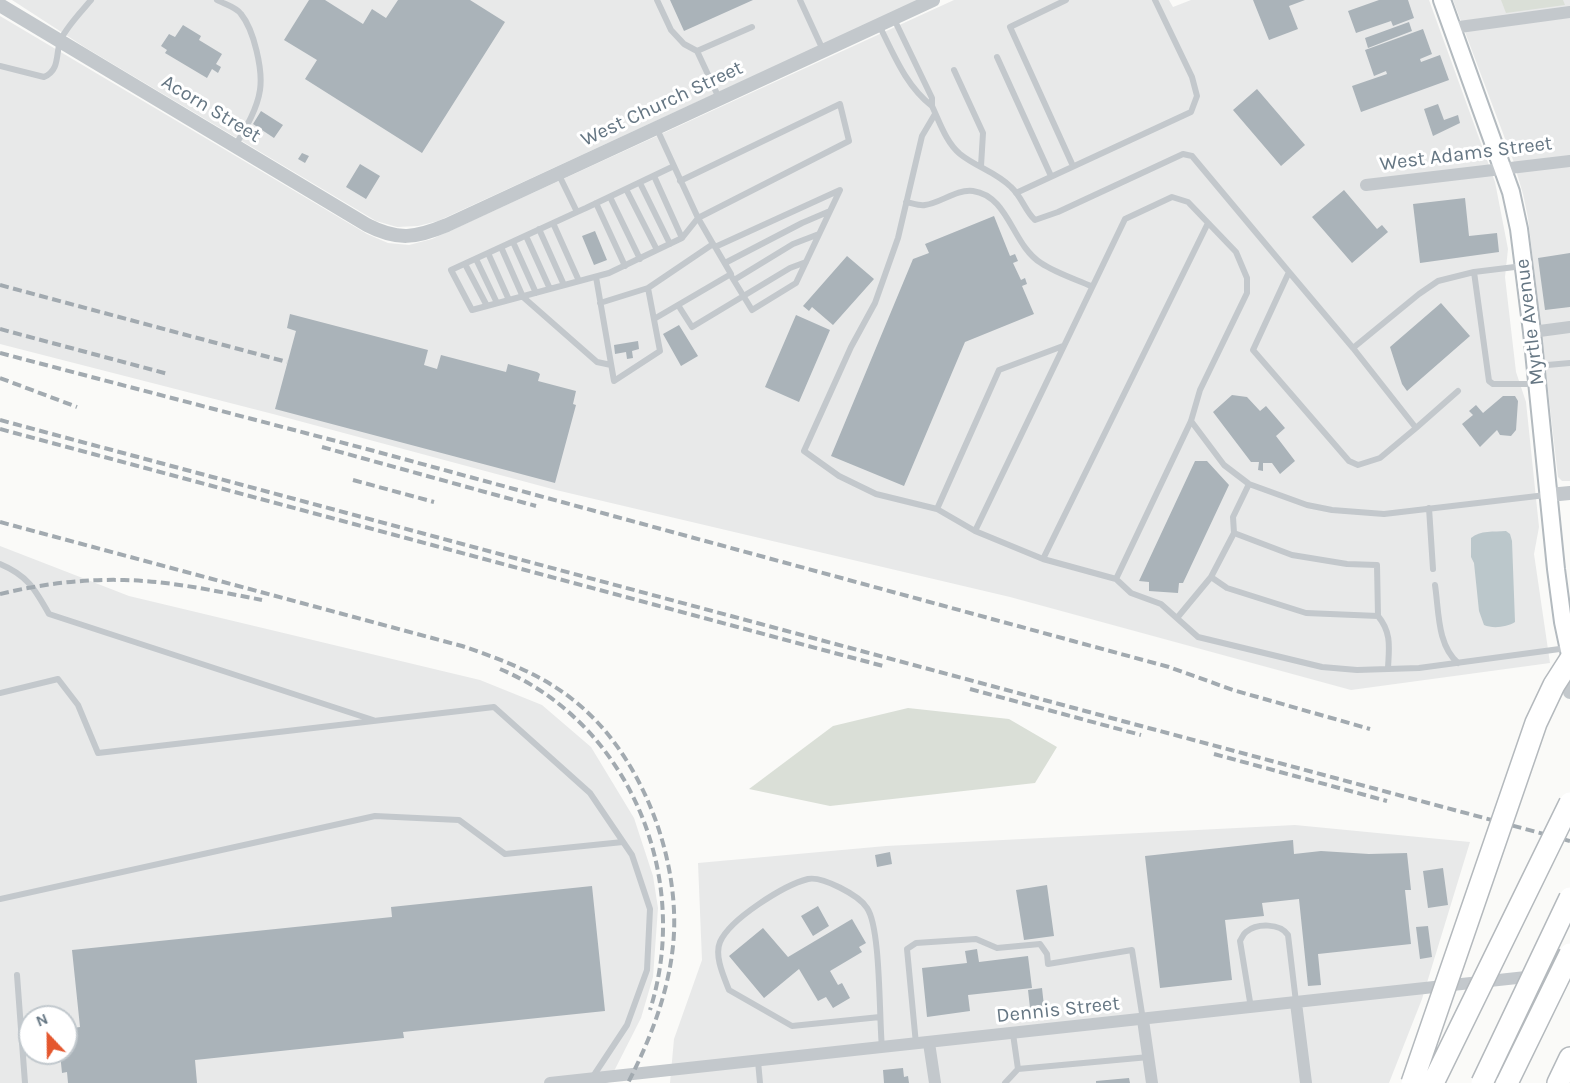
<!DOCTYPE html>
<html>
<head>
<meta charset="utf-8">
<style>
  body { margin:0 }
  #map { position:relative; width:1570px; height:1083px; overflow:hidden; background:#fafaf8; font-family:Karla,sans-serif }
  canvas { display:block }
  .north { position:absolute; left:18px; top:1005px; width:60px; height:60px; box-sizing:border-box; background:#fff; border:2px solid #c1c8cd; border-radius:50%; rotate:338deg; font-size:16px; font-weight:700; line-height:24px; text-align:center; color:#657683 }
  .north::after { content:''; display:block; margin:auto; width:21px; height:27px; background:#e4572e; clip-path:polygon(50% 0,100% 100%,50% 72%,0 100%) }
</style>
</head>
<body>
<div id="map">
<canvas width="1570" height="1083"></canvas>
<div class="north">N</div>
</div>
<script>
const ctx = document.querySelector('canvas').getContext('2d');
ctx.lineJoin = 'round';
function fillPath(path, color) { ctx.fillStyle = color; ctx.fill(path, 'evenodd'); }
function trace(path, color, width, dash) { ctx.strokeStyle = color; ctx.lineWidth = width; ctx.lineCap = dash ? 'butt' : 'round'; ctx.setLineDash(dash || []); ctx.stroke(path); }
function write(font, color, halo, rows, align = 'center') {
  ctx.font = font + ' Karla,sans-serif'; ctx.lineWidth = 6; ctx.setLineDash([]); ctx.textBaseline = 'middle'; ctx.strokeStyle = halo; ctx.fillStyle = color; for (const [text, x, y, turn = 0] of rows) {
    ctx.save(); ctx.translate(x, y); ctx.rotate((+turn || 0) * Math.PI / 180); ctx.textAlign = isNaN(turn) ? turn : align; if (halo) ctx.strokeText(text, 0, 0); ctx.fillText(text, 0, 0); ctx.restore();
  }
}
fillPath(new Path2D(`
  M12,0H919L438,221L418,226L397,227L376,221L86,48Z
  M954,0H1169L1173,7L1191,0H1429L1495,182L1508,249L1505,277L1516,372L1526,402L1539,527L1534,554L1550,663L1351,690L1010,597L556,490L273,414L0,344V16L367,234L388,243L409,245L432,239Z
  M1453,0H1570V481H1562L1558,477L1528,218L1523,194L1513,160Z
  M0,546L129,596L480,680L542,705L591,747L634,818L653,876L658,908L653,977L641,1018L608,1083H0ZM30,1017H66V1053H30Z
  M1295,825L1470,842L1422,999L1389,1083H670L674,1039L702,960L698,863L886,846Z`), '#e8e9e9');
fillPath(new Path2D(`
  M1501,0H1563L1565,5L1506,13Z
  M908,708L1009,719L1057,747L1035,783L830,806L749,789L833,726Z`), '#dadfd7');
fillPath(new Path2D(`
  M1506,531L1510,534L1512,541L1515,622C1507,627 1493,629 1484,625L1479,611L1474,563L1471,557V538C1480,530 1494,532 1506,531Z`), '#bbc7cb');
fillPath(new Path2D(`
  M309,0H325L363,24L372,9L386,18L398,0H470L505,22L422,153L305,79L317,60L284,40Z
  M670,0H753L684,31Z
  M1253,0H1305L1289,6L1298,29L1269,40Z
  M1379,0H1408L1414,18L1393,26L1391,21L1356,33L1348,11Z
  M1409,22L1412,31L1368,48L1365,38Z
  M183,25L201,36L199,40L222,54L216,64L221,67L218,73L212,69L207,78L165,53L167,50L161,46L169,34L175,37Z
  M1423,29L1432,54L1420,59L1421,62L1440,55L1449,80L1361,112L1352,86L1387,74L1386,71L1374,76L1365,50Z
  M1257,89L1305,145L1281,166L1233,110Z
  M1438,104L1444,120L1458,115L1460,123L1433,136L1424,109Z
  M261,111L283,125L274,138L253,124Z
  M302,153L309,156L305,163L298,159Z
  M360,164L380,176L366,199L346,187Z
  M1344,190L1377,229L1382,225L1388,232L1352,263L1312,217Z
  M1465,198L1469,236L1497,233L1499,252L1420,263L1413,204Z
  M994,216L1010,256L1015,254L1018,261L1013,263L1021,280L1025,278L1027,284L1022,286L1034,314L965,342L904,486L831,456L913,259L929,253L925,244Z
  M595,231L607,260L594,265L582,236Z
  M1570,253V307L1545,310L1538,258Z
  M847,256L874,279L833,325L812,307L809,311L803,306Z
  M1441,303L1470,336L1407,391L1402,384L1390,347Z
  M290,314L428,350L424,365L437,369L441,355L506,372L508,364L537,372L540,374L538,381L576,391L573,404L576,405L555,483L275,409L296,331L287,328Z
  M796,315L830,330L799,402L765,387Z
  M679,325L698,356L681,366L663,334Z
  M638,341L639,349L632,351L633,358L627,359L626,352L615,354L614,345Z
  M1232,395L1247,397L1260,411L1266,406L1285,428L1276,436L1295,461L1280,474L1272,463H1263V471L1258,470L1259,462H1251L1213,412Z
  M1503,396H1515L1518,401L1516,430L1511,436L1500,435L1497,430L1480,447L1462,424L1473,415L1469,411L1476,405L1483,413Z
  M1195,461H1207L1229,485L1183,583H1179L1178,593L1149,591V582L1139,581Z
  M1293,840L1294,854L1321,851L1369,854L1407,853L1411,890H1405L1411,944L1318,954L1321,985L1308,986L1299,899L1262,903L1264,916L1225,920L1232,980L1160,988L1145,856Z
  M890,852L892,864L877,867L875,855Z
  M1443,868L1448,905L1428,908L1423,871Z
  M1047,885L1054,936L1024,940L1016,890Z
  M592,886L605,1011L403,1032L404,1038L195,1060L197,1083H68L67,1072L62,1073L60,1053H66V1029L80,1027L72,950L392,917L391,907Z
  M818,906L829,926L813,936L801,916Z
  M852,919L866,943L859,947L862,952L830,971L838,985L842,983L850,998L833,1008L826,997L818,1001L799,969L764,998L729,956L763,928L788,957Z
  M1428,926L1432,957L1420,959L1416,927Z
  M977,949L979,962L1028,956L1032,988L968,995L970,1011L927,1017L922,968L967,963L965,951Z
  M1042,988L1045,1015L1031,1017L1028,990Z
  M903,1068L904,1077L908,1076L909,1083H884L883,1070Z
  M1129,1078L1130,1083H1096V1081Z`), '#aab3b9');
const secondary = new Path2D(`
  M1442,0L1511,192L1519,229L1532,332L1556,569L1563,622L1570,655`);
const motorway = new Path2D(`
  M1558,1083L1570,1058`);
trace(secondary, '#b3babf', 20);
trace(motorway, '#b4b9bd', 24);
trace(new Path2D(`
  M217,0C224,4 236,7 241,14C254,30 263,70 260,90C257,110 245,129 235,146
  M657,0L671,30L684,44L697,51L719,98
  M800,0L823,50
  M1066,0L1010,27L1073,166
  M879,25C894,55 906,86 932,106V98L894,19
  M697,51L752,27
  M997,57L1051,176
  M0,66L44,77C61,70 55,52 61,39C68,25 81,12 91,0
  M954,70L983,133L981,166
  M932,106C940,123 946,142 960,154C976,167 996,172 1011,187C1022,197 1025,211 1035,220L1058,212L1183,154L1192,156L1289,272L1253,350L1349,461L1358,465L1380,458L1416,428
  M935,114L922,136L898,238L875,303L851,347L804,451L839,476L876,494L937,509L975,531L1043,559L1116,579L1131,593L1161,604L1198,637L1322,667L1357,670L1419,668L1567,648
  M558,173L577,212L586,208L674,166L657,129
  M654,176L682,238
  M640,183L670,244
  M626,189L657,250
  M1016,193L1191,112L1197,96L1192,77L1155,0
  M610,197L640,259
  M906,202C912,203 919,206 925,205C941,203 956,189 973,191C1009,196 1012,245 1041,263C1056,273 1075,279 1091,286
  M596,203L625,266
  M577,212L451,270L472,310L609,273L682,238L698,218L674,166
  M553,223L579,281
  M539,229L564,285
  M526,236L550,289
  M513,242L536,293
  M501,247L523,297L597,362L611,365
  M715,247L840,190L796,283L752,310L730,274
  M488,253L509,300
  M476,259L497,303
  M725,263L802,223L830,211
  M465,264L487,306
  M1523,266L1474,272L1489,381L1493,384H1535
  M1289,272L1353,348
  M596,277L614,381L660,351L648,288L713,244L698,218L849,141L840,104L680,181
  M734,280L793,244L819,234
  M600,303L648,288
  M678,305L692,327L790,268L806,262
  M654,319L731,274L714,245
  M1536,366L1570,363
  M1458,391L1416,428L1353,348L1419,294L1438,281L1474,272
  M1191,421L1224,465L1249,484L1307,505L1332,510L1384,514L1546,495
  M1429,508L1433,569
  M937,509L999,370L1063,346
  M975,531L1125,219L1172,197L1188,202L1236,252L1247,278V293L1200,390L1191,421L1116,579
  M1043,559L1208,223
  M0,564C27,575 35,589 49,614L373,720
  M1211,577L1227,588L1306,613L1378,616L1377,565L1347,564L1292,555L1234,533
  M1435,585C1439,611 1437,645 1458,663
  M1378,616C1392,633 1389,648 1388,668
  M1177,618L1211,577L1234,533L1233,517L1249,484
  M0,693L58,679L78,705L98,753L494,707L590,793L632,855L650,909L647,970L627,1025L592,1078
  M0,899L375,816L459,820L505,854L623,842
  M17,975L25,1083
  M1251,1008L1240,941C1242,938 1243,934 1246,932C1257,923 1280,923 1288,935L1296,1002
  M880,1017L792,1026L729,990C724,977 714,956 720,942C730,919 784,885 808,879C822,876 859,895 867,908C881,928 879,1018 882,1048
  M1013,1034L1018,1069L1149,1057
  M916,1044L907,949L916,943L976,939L997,948L1040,944L1047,954L1048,964L1132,950L1143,1020
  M758,1061L760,1083
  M1005,1083L1018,1069`), '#c3c8cc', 6);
trace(new Path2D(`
  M1452,28L1570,12
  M1366,185L1570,161
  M1532,332L1570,327
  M1296,1003L1306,1083
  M1143,1020L1152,1083
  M929,1043L935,1083
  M550,1083L1563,973`), '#c3c8cc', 12);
trace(new Path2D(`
  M0,5L367,225C398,241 416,238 447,225L933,0
  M1549,495L1570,493
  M1570,664V692`), '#c3c8cc', 14);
trace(secondary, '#fff', 16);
trace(motorway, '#fff', 21);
trace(new Path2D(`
  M0,285L287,362
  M0,329L168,374
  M0,353L378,452L1073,641L1169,667L1233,690L1370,729
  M0,378L77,407
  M0,420L1570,841
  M0,429L883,666
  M322,447L536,506
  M353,480L434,502
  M0,522L462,646C500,659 539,673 572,699C641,752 682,860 673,946C668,994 650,1040 628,1083
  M0,594C41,584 82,579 124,580C170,581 216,591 262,600
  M500,669C630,724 692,878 650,1010
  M970,689L1141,735
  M1214,754L1387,801`), '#a2aab0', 4, [9, 4.5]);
const motorwayBridge = new Path2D(`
  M1412,1083L1536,723L1554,685L1570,660
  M1433,1083L1570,803
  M1482,1083L1570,898
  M1507,1083L1570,954`);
trace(motorwayBridge, '#b4b9bd', 24, []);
trace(motorwayBridge, '#fff', 21);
write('20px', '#657683', '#fff', [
  ["West Church Street",662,104,-25],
  ["Acorn Street",211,109,31],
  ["West Adams Street",1466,154,-7],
  ["Myrtle Avenue",1530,322,-97],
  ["Dennis Street",1058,1010,-6]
]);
</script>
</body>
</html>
